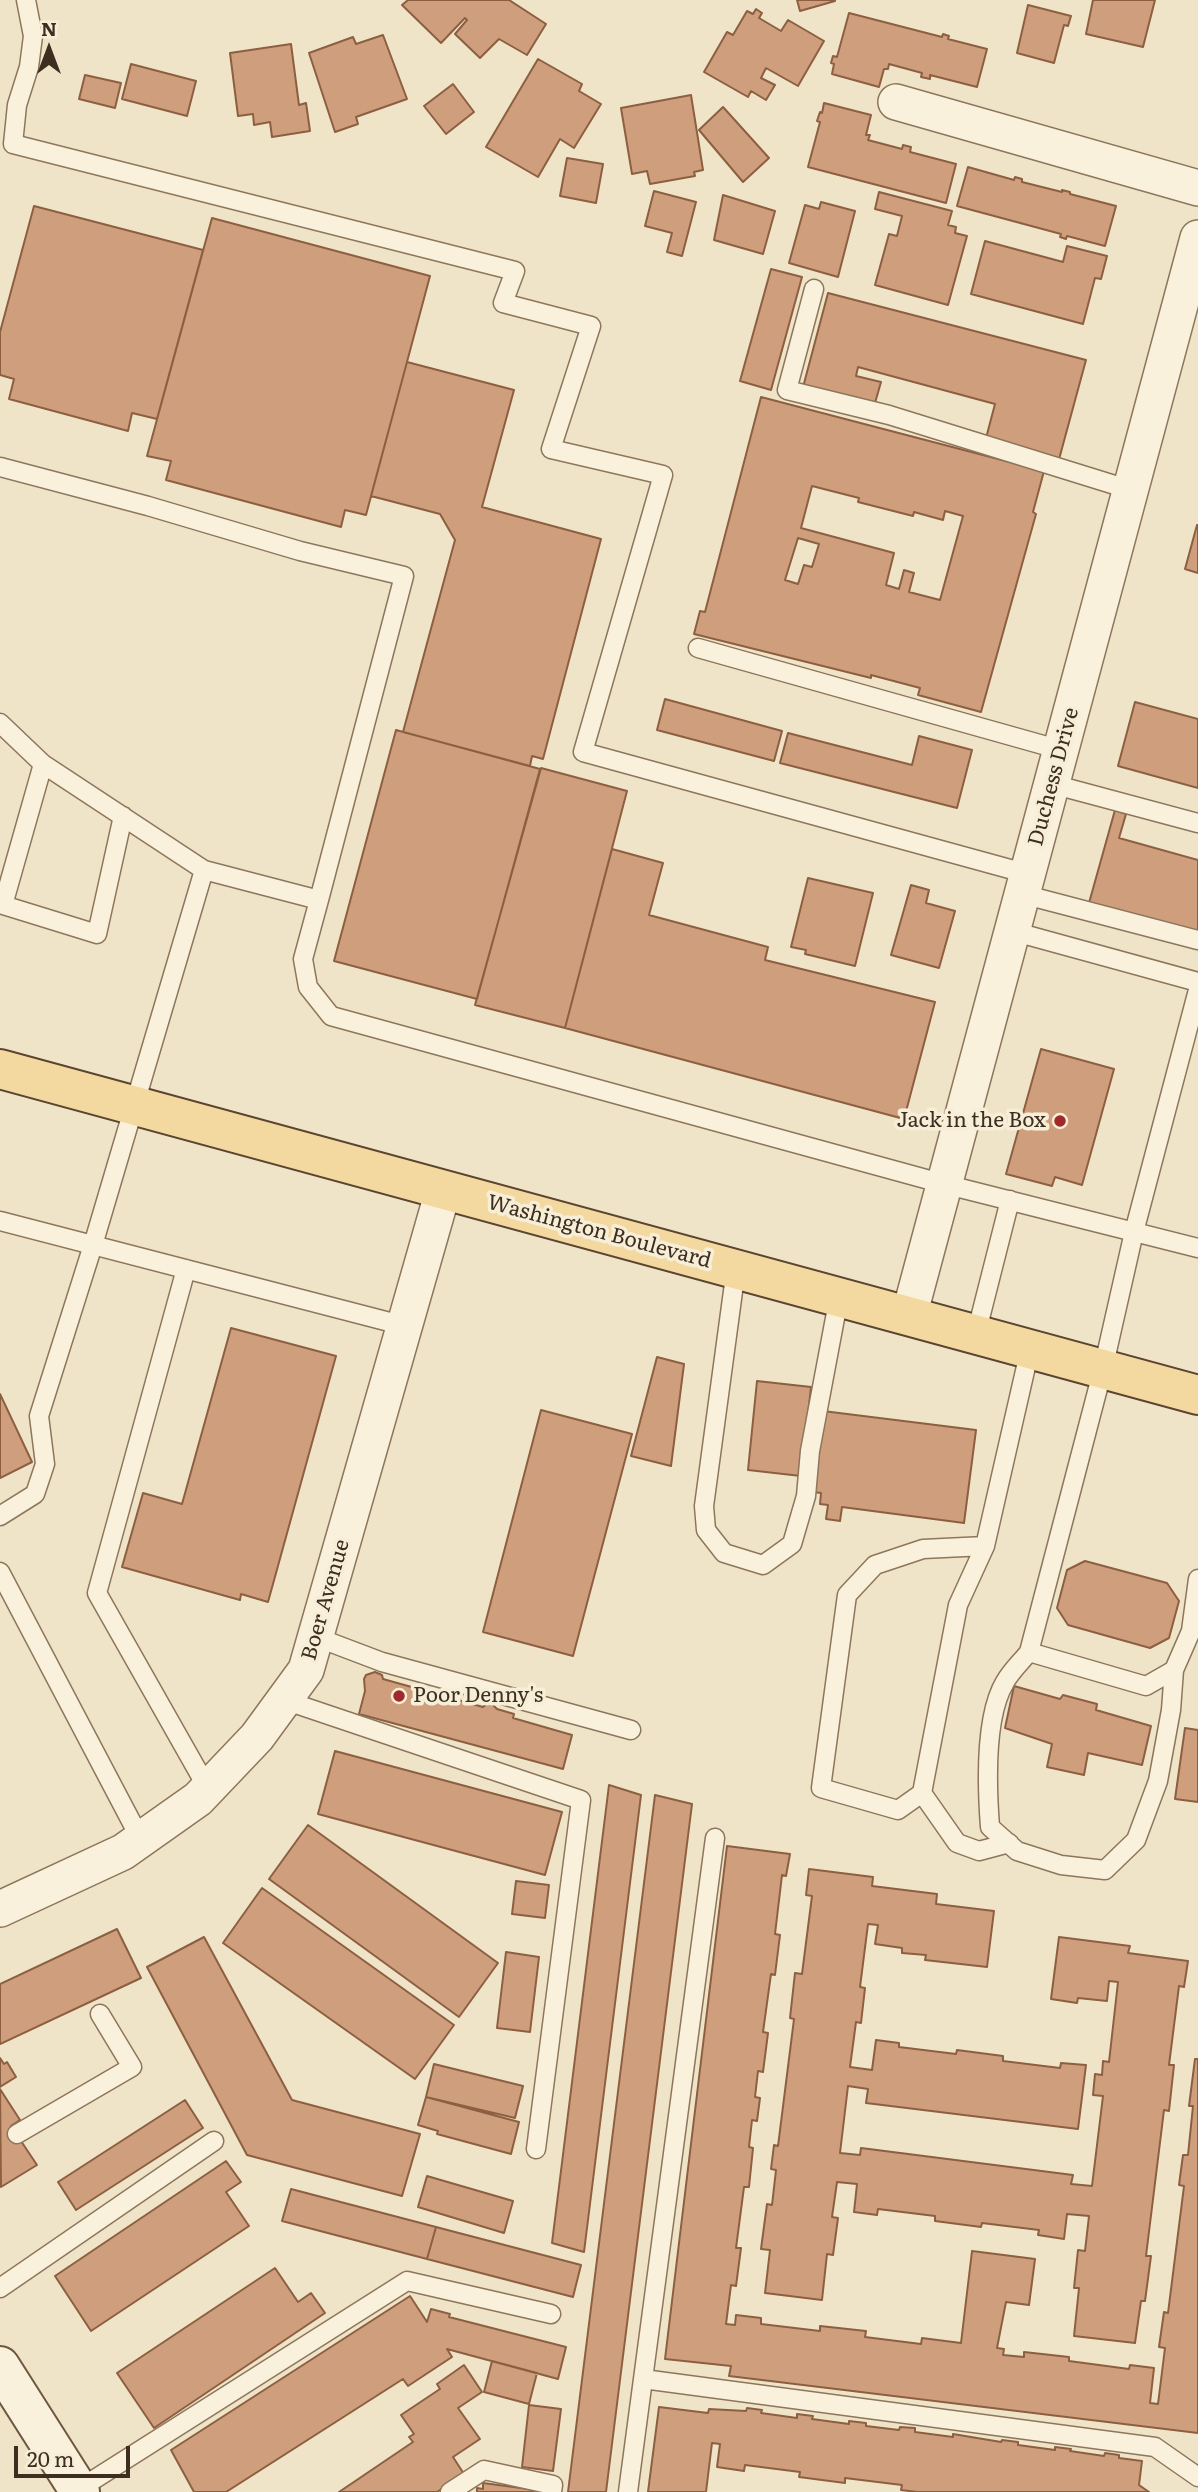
<!DOCTYPE html>
<html>
<head>
<meta charset="utf-8">
<style>
  body { margin:0 }
  #map { position:relative; width:1198px; height:2492px; overflow:hidden; background:#f0e4c8; font-family:Literata,serif }
  canvas { display:block }
  .north { position:absolute; left:14px; top:14px; width:70px; height:70px; -webkit-text-stroke:5px #f7eed8; paint-order:stroke; rotate:0deg; font-size:19px; font-weight:700; line-height:28px; text-align:center; color:#3d2e20 }
  .north::after { content:''; display:block; margin:auto; width:24px; height:32px; background:#3d2e20; clip-path:polygon(50% 0,100% 100%,50% 72%,0 100%) }
  .scale { position:absolute; left:14px; top:2446px; width:116px; height:32px; box-sizing:border-box; border:4px solid #3d2e20; border-top:0; padding-left:9px; font-size:21px; line-height:24px; white-space:nowrap; color:#3d2e20; -webkit-text-stroke:5px #f7eed8; paint-order:stroke }
</style>
</head>
<body>
<div id="map">
<canvas width="1198" height="2492"></canvas>
<div class="north">N</div>
<div class="scale">20 m</div>
</div>
<script>
const ctx = document.querySelector('canvas').getContext('2d');
ctx.lineJoin = 'round';
function fillPath(path, color) { ctx.fillStyle = color; ctx.fill(path, 'evenodd'); }
function trace(path, color, width, dash) { ctx.strokeStyle = color; ctx.lineWidth = width; ctx.lineCap = dash ? 'butt' : 'round'; ctx.setLineDash(dash || []); ctx.stroke(path); }
function write(font, color, halo, rows, align = 'center') {
  ctx.font = font + ' Literata,serif'; ctx.lineWidth = 7; ctx.setLineDash([]); ctx.textBaseline = 'middle'; ctx.strokeStyle = halo; ctx.fillStyle = color; for (const [text, x, y, turn = 0] of rows) {
    ctx.save(); ctx.translate(x, y); ctx.rotate((+turn || 0) * Math.PI / 180); ctx.textAlign = isNaN(turn) ? turn : align; if (halo) ctx.strokeText(text, 0, 0); ctx.fillText(text, 0, 0); ctx.restore();
  }
}
const building = new Path2D(`
  M408,0H509L546,24L527,55L499,39L480,58L455,34L467,20L465,18L441,43L402,5Z
  M797,0H835V1L800,11Z
  M1093,0H1155L1143,47L1086,34Z
  M1028,5L1071,16L1068,26L1064,25L1054,63L1017,53Z
  M756,9L762,13L759,18L781,31L788,20L824,41L798,86L766,68L761,78L775,85L766,100L751,91L748,97L704,72L727,32L733,35L747,11L753,14Z
  M849,13L942,37L943,34L949,36L948,39L987,49L977,87L930,75V79L921,77L922,73L889,64L888,69H884L879,87L832,74L834,64L831,63L833,56L837,57Z
  M383,35L407,99L356,117L358,124L335,132L309,53L353,37L356,44Z
  M291,44L299,105L306,103L310,131L272,137L270,122L254,125L253,114L238,116L230,53Z
  M538,59L582,84L579,91L601,104L574,148L560,139L538,177L486,147Z
  M131,64L196,81L187,116L122,99Z
  M85,75L121,83L115,108L79,99Z
  M453,84L474,112L446,134L424,106Z
  M691,95L703,170L694,172L695,176L650,184L647,171L632,174L621,108Z
  M824,103L871,115L866,135H870L868,140L902,149L903,145L911,147L910,152L956,164L946,203L808,167L820,122L817,121L820,112L822,113Z
  M723,107L769,158L743,182L699,130Z
  M567,158L603,164L596,203L560,196Z
  M968,167L1014,180L1015,177L1022,179V182L1062,192V190L1070,192V194L1116,206L1105,246L1067,236L1066,239L1060,237L1061,234L957,206Z
  M654,191L696,202L682,256L667,252L672,233L645,226Z
  M879,192L952,211L948,225L956,227L955,233L967,236L948,305L875,285L889,234L897,236L902,216L875,209Z
  M723,195L775,211L763,254L714,240Z
  M821,202L855,211L838,277L789,263L805,205L819,209Z
  M34,206L203,250L157,419L132,413L128,431L9,399L14,379L0,375V332Z
  M212,218L430,276L366,515L345,510L341,527L166,480L171,461L147,456Z
  M985,241L1063,262L1067,246L1107,256L1101,279L1095,278L1083,324L971,294Z
  M771,269L802,277L771,390L740,381Z
  M828,293L1086,360L1058,463L985,442L995,404L858,367L856,376L881,382L873,410L802,391Z
  M407,362L514,390L482,507L601,539L543,759L532,756L530,766L403,732L455,540L440,514L371,496Z
  M761,397L1044,471L1033,512L1036,514L981,712L918,695L920,688L871,675V678L694,634L700,611L705,612ZM812,486L859,498L858,502L913,516L914,512L943,520L945,511L963,516L940,600L909,592L914,573L904,570L899,589L886,585L894,553L801,528ZM798,538L819,544L812,567L804,565L798,584L785,580Z
  M1197,525H1198V573L1185,569Z
  M665,699L782,731L774,761L657,730Z
  M1135,702L1198,719V788L1118,766Z
  M396,730L540,769L477,999L334,961Z
  M788,733L912,765L919,736L972,750L957,808L780,763Z
  M541,768L627,791L565,1028L475,1005Z
  M1115,810L1126,814L1119,838L1198,860V933L1089,903Z
  M612,849L663,863L649,915L768,947L765,960L935,1002L904,1119L565,1028Z
  M808,878L873,893L855,966L805,954L806,950L791,947Z
  M911,885L929,890L926,903L955,911L939,968L891,955Z
  M1041,1049L1114,1069L1082,1185L1055,1177L1052,1186L1006,1174Z
  M231,1328L336,1356L268,1602L241,1594L240,1600L122,1567L143,1493L182,1504Z
  M657,1357L684,1364L671,1466L631,1456Z
  M757,1381L811,1387L801,1476L748,1470Z
  M0,1394L32,1462L0,1478Z
  M541,1410L632,1434L573,1656L483,1632Z
  M823,1411L976,1430L964,1523L842,1507L840,1521L826,1519L828,1505L820,1504L821,1493L813,1492Z
  M1085,1561L1167,1583L1179,1601L1169,1638L1150,1648L1068,1625L1057,1608L1067,1570Z
  M375,1672L382,1675L383,1679L483,1707L488,1703L492,1704L497,1709L514,1714L513,1718L572,1735L563,1769L359,1714L365,1691L364,1679L366,1675Z
  M1014,1686L1060,1699L1063,1695L1097,1704L1096,1710L1151,1726L1142,1765L1088,1753L1084,1775L1047,1767L1052,1744L1005,1728Z
  M1185,1728L1198,1730V1802L1175,1799Z
  M335,1751L562,1812L545,1875L318,1814Z
  M609,1785L641,1795L584,2252L552,2243Z
  M655,1795L692,1804L606,2492H568Z
  M308,1825L498,1963L459,2017L269,1879Z
  M727,1846L790,1854L786,1876L782,1875L775,1934L780,1935L775,1975L771,1974L763,2032L768,2033L763,2072L758,2071L755,2097L760,2098L757,2121L752,2120L749,2147L753,2148L749,2187H744L736,2248H741L736,2286L731,2285L726,2324L735,2325L736,2315L761,2318V2324L820,2331V2326L866,2331L865,2337L921,2344L922,2338L961,2343L972,2251L1035,2259L1029,2305L1006,2302L997,2348L1004,2349L1003,2355L1024,2357V2352L1069,2357V2361L1129,2369L1130,2365L1154,2368L1150,2403L1158,2404L1165,2348L1159,2347L1164,2312L1168,2313L1184,2186L1179,2185L1183,2155H1188L1193,2106H1189L1195,2059H1198V2433L729,2376L731,2366L665,2359Z
  M809,1869L873,1877L872,1886L937,1894L936,1904L994,1911L987,1967L925,1960L926,1955L902,1953V1948L875,1944L878,1925L868,1924L860,1987L865,1988L861,2023L856,2022L850,2067L872,2070L876,2040L899,2043V2047L956,2054L957,2050L1003,2056V2061L1060,2068L1061,2063L1086,2065L1078,2129L866,2103L868,2089L848,2086L840,2153L860,2155L861,2148L1073,2175L1071,2184L1092,2186L1103,2096L1093,2095L1095,2074L1102,2075L1103,2061L1109,2062L1118,1982L1109,1981L1107,2001L1078,1998L1077,2003L1051,1999L1059,1937L1130,1946L1128,1953L1188,1961L1184,1987L1179,1986L1169,2065H1174L1169,2111L1164,2110L1146,2256H1151L1145,2301H1141L1135,2343L1074,2336L1079,2288H1074L1078,2250L1085,2251L1089,2216L1067,2214L1064,2239L1038,2235L1039,2230L982,2223L981,2227L935,2221V2216L878,2209L877,2215L854,2212L857,2184L837,2182L832,2217L838,2218L833,2255L827,2254L822,2300L765,2293L770,2250L761,2249L767,2204L772,2205L776,2170L771,2169L774,2145L778,2146L794,2019L790,2018L795,1973L802,1974L812,1896L806,1895Z
  M516,1881L549,1885L545,1918L512,1914Z
  M262,1888L454,2025L415,2079L223,1943Z
  M117,1929L141,1978L0,2044V1984Z
  M204,1937L292,2100L420,2134L402,2196L247,2155L147,1967Z
  M506,1952L539,1957L530,2032L497,2028Z
  M0,2058L4,2064L7,2062L16,2077L0,2087Z
  M434,2064L523,2086L515,2118L426,2097Z
  M0,2089L20,2120L11,2126L37,2165L1,2187Z
  M426,2097L519,2122L511,2154L437,2134L438,2131L418,2125Z
  M185,2100L203,2128L76,2210L58,2182Z
  M226,2161L241,2182L226,2192L249,2226L91,2331L55,2276Z
  M427,2176L513,2201L504,2233L418,2207Z
  M291,2189L436,2227L427,2259L282,2221Z
  M436,2227L581,2265L573,2297L427,2259Z
  M275,2268L298,2302L311,2293L325,2313L154,2428L117,2373Z
  M410,2296L427,2322L431,2309L450,2314L449,2317L566,2347L558,2379L447,2349L452,2357L408,2386L403,2379L226,2492H194L171,2450Z
  M492,2361L537,2373L529,2404L484,2392Z
  M464,2365L482,2392L458,2408L480,2439L453,2457L464,2474L437,2492H339L413,2442L409,2437L414,2434L401,2415L440,2389L437,2384Z
  M529,2405L561,2409L553,2471L522,2467Z
  M659,2407L708,2413L709,2409L746,2411L747,2408L762,2410L761,2413L797,2418V2414L813,2416L812,2419L849,2424V2421L866,2423V2426L899,2430L900,2427L915,2428V2432L953,2437V2434L1001,2442L1002,2440L1018,2442V2445L1055,2450V2447L1071,2449L1070,2451L1104,2456L1105,2453L1119,2455V2458L1142,2461L1139,2485L1149,2492H917L901,2490L902,2485L845,2478V2483L799,2477L800,2472L745,2465L744,2471L717,2467L720,2444L712,2443L706,2492H648Z
  M483,2483L536,2490L535,2492H477V2488L483,2489Z`);
fillPath(building, '#cf9f7d');
trace(building, '#8d5f41', 2);
const service = new Path2D(`
  M26,0L33,36L29,67L17,105L13,144L515,271L503,303L591,326L551,449L663,475L583,752L1028,874
  M814,289L787,390L889,415L1131,490
  M0,467L148,506L300,551L404,576L319,900
  M698,648L1061,750
  M0,723L43,764
  M1052,784L1198,823
  M123,816L97,934L3,905L43,764L204,870L319,900L303,959L308,987L331,1016L944,1184L1198,1248
  M1022,894L1198,940
  M1012,931L1198,982
  M0,1221L405,1326
  M186,1269L97,1593L208,1789
  M736,1269L704,1506L706,1530L724,1553L763,1565L792,1544L806,1496L810,1451L839,1297
  M976,1334L1010,1200
  M0,1516L35,1494L45,1464L39,1416L93,1245L204,870
  M985,1546L923,1549L875,1565L847,1595L821,1788L898,1810L922,1793L958,1605L985,1546L1030,1349
  M0,1572L141,1840
  M316,1637L382,1662L631,1730
  M1029,1652L1146,1686L1174,1670L1191,1631L1198,1579
  M1174,1670L1171,1710L1158,1781L1136,1840L1105,1870L1061,1865L1017,1851L990,1827C987,1787 984,1717 1005,1682C1011,1671 1021,1662 1029,1652L1103,1369L1134,1232L1198,990
  M284,1700L581,1800L536,2149
  M922,1793L957,1843L979,1851L1009,1843
  M17,2134L132,2067L100,2014
  M0,2288L214,2141
  M643,2379L1155,2447L1198,2477
  M79,2489L407,2281L551,2314
  M450,2492L484,2470L553,2485L552,2492
  M628,2492L715,1838`);
const minor = new Path2D(`
  M896,102L1198,188
  M909,1316L1198,238
  M0,1909L123,1852L198,1799L257,1737L306,1670L443,1191`);
const secondary = new Path2D(`
  M0,2366L80,2492`);
const primary = new Path2D(`
  M0,1069L1198,1395`);
trace(service, '#8d765c', 21);
trace(minor, '#8d765c', 38);
trace(secondary, '#6f573f', 42);
trace(primary, '#5b4430', 42);
trace(service, '#faf1dc', 18);
trace(minor, '#faf1dc', 35);
trace(secondary, '#faf1dc', 38);
trace(primary, '#f3d9a0', 38);
for (const [x, y, r, color] of [
  [1060,1121,7,"#9e2a2b"],
  [399,1696,7,"#9e2a2b"]
]) { const dot = new Path2D(); dot.arc(x, y, r, 0, 2 * Math.PI); ctx.fillStyle = color; ctx.fill(dot); trace(dot, '#f7eed8', 2.5); }
write('21px', '#3d2e20', '#f7eed8', [
  ["Duchess Drive",1054,777,-75],
  ["Washington Boulevard",599,1232,15],
  ["Boer Avenue",326,1600,-74]
]);
write('21px', '#3d2e20', '#f7eed8', [
  ["Jack in the Box",1046,1121],
  ["Poor Denny's",413,1696,"left"]
], 'right');
</script>
</body>
</html>
